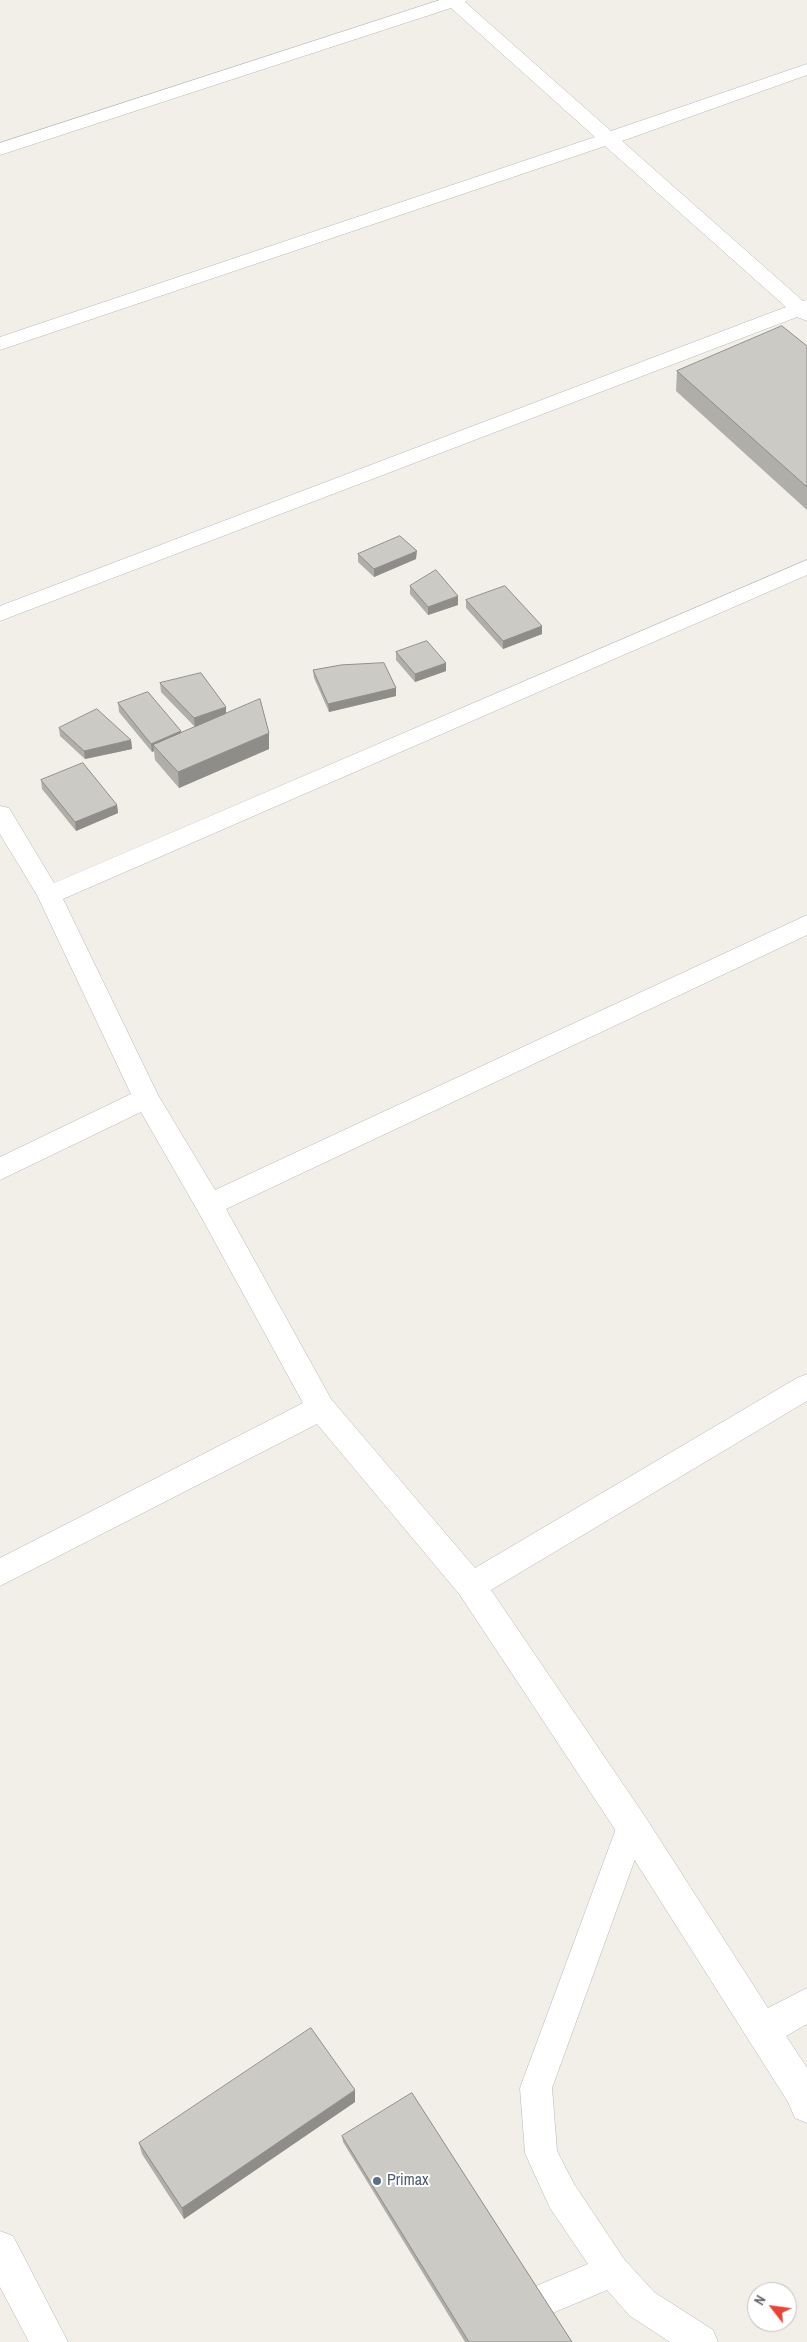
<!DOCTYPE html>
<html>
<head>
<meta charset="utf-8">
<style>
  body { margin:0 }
  #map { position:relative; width:807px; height:2342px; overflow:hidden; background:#f1efe8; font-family:"Archivo Narrow",sans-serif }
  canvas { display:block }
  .north { position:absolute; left:747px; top:2282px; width:50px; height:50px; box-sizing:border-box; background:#fff; border:1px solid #bfc1c3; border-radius:50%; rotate:300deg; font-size:14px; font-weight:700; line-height:20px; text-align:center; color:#5f6368 }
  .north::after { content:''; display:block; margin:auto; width:18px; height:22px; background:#ea4335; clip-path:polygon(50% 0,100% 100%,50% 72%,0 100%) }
</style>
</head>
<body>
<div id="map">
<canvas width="807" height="2342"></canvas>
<div class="north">N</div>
</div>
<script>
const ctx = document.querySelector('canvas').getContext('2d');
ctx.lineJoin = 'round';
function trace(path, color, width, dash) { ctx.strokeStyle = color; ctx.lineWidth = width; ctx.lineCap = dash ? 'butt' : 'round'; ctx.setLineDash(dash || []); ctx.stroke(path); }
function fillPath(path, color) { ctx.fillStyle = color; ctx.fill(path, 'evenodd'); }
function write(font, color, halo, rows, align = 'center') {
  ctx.font = font + ' "Archivo Narrow",sans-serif'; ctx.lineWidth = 4; ctx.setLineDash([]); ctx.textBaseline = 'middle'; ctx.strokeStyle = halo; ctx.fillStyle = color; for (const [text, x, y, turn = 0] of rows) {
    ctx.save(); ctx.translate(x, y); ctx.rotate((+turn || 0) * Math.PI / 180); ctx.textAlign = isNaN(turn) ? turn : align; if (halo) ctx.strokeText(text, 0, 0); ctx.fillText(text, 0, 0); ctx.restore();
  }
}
const lane = new Path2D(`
  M632,1812L643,1816L647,1826L552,2088L557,2151L574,2184L624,2259L654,2292L713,2330L718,2342H670L630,2316L607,2290L541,2318L529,2313L524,2301L529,2289L588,2264L550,2208L525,2153L520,2088L617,1826L621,1816Z`);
const street = new Path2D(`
  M440,0H467L465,2L611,131L807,64V75L622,141L803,301L807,300V321L797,317L0,621V606L786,307L605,146L0,350V337L595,137L451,8L0,155V143Z
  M807,560V575L63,899L158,1095L215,1190L807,915V935L226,1209L331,1399L475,1568L797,1378L807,1374V1401L491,1590L644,1815L768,2008L807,1988V2024L786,2036L807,2068V2123L795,2118L788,2102L620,1837L460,1595L317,1424L0,1586V1558L303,1403L199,1213L141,1112L0,1180V1157L131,1094L37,895L0,834V806L9,808L54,883Z
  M0,2231L13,2236L68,2342H29L0,2287Z`);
trace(lane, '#b5b8bc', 1);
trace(street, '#b5b8bc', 1);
fillPath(lane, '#fff');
fillPath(street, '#fff');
fillPath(new Path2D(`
  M807,346V510L676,391L677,371Z
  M358,554L416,559L374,577L358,562Z
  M410,586L458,605L428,615L410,594Z
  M466,600L542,626V634L503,649L466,608Z
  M396,652L446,671L415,682L396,660Z
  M313,670L396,688V696L329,712L314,678Z
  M160,683L226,707V714L269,749L179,788L155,760L154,751L152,752L119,712L118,703L181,731L182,733L195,727L161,692Z
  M59,728L131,740L132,749L85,759L60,736Z
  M41,780L117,805L118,813L76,831L42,789Z
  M355,2102L184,2219L142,2154L139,2143Z
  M342,2136L572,2342H465L343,2142Z`), '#afaea9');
fillPath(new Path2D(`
  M417,551L416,559L374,577V569Z
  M458,596V605L428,615V607Z
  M542,626V634L503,649V641Z
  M446,663V671L415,682V674Z
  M396,688V696L329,712L328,704Z
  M226,707V716L195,727L194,718Z
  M181,731L182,740L153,745L154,751L152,752L151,744Z
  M269,733V749L179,788L178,772Z
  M131,740L132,749L85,759L84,751Z
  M117,805L118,813L76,831L75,822Z
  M355,2090V2102L184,2219L182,2208Z`), '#8f8d8a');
const building = new Path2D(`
  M782,326L807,346V487L677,371Z
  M400,536L417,551L374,569L358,554Z
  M436,570L458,596L428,607L410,586Z
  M505,586L542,626L503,641L466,600Z
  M427,641L446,663L415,674L396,652Z
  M384,663L396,688L328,704L313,670L341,665Z
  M201,673L226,707L194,718L160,683Z
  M148,692L181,731L151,744L118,703Z
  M260,699L269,733L178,772L153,745Z
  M97,709L131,740L84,751L59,728Z
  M83,763L117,805L75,822L41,780Z
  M311,2028L355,2090L182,2208L139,2143Z
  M412,2093L572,2342H469L342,2136Z`);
fillPath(building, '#cccac5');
trace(building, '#8f8d8a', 1);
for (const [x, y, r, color] of [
  [377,2181,5,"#5c6f8a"]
]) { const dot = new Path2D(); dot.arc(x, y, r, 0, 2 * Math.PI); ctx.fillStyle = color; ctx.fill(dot); trace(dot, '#fff', 2); }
write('16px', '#4e5e75', '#fff', [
  ["Primax",387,2181]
], 'left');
</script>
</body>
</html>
